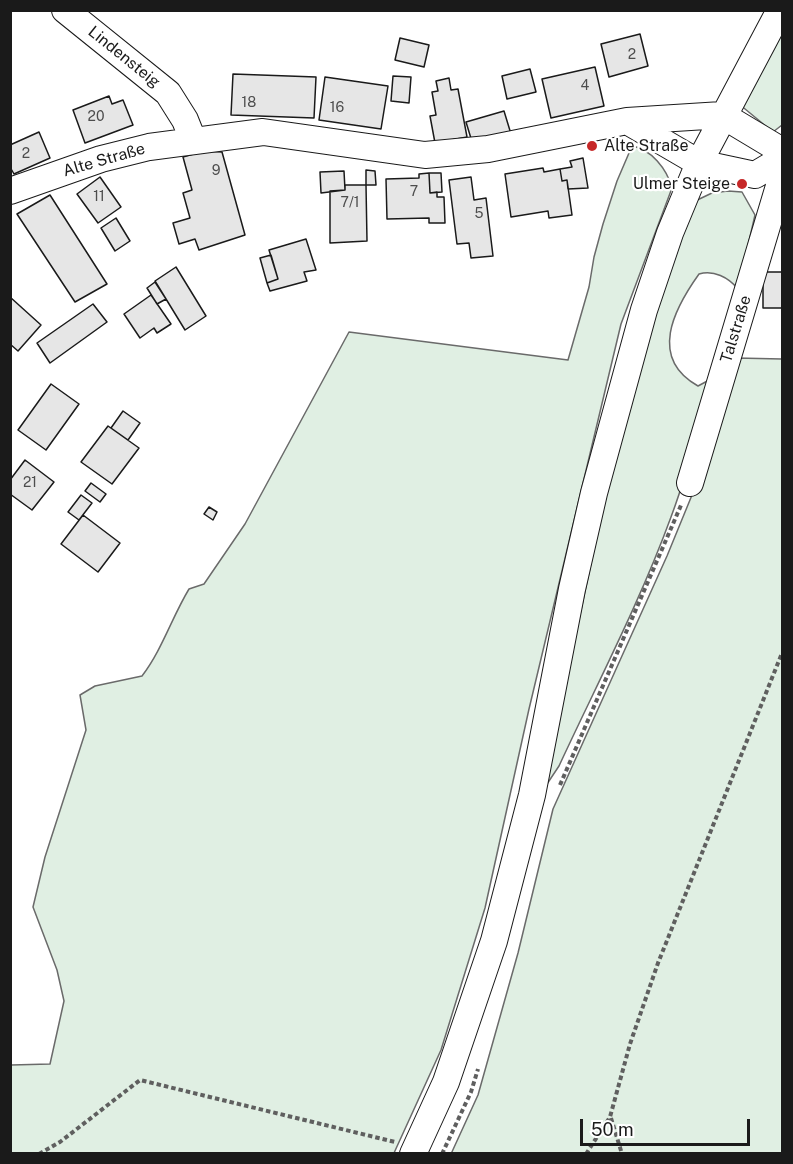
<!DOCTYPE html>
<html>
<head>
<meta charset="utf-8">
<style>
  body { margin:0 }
  #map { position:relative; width:793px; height:1164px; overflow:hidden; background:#fff; font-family:"Public Sans",sans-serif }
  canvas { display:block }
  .frame { position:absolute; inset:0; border:12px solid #1a1a1a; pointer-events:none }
  .scale { position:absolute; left:580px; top:1119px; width:170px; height:27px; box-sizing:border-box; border:3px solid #1a1a1a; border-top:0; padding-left:8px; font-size:18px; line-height:21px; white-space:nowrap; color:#1a1a1a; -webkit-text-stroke:4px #fff; paint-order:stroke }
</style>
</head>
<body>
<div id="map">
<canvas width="793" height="1164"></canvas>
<div class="frame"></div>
<div class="scale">50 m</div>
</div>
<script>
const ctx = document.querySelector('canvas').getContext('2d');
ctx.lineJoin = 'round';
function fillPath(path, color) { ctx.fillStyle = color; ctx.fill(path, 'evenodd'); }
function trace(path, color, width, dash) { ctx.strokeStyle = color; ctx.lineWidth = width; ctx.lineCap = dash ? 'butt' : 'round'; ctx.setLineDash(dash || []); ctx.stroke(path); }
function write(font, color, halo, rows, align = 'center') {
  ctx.font = font + ' "Public Sans",sans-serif'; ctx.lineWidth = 4.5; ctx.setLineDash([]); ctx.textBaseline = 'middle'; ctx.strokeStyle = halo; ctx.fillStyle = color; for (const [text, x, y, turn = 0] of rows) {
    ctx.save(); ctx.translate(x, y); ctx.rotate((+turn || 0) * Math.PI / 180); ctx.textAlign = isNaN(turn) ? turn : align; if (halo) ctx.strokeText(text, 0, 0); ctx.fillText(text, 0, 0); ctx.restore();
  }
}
const green = new Path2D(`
  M782,24V125L773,132L739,104Z
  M632,146C651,149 667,169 672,188L621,324L529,709L485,908L441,1050L394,1153H11V1065L50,1064L64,1001L57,970L33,907L45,857L86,730L80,695L95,686L142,676C162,650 172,617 189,589L204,584L245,524L349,332L568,360L589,287L594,257L603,224L617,181Z
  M728,191L742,192L755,215L738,289C728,277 714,270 699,274C674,309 648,358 698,386L713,378C700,425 688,472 671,517C640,602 597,684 559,766L547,784L558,717L614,456L656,313L693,202L712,193Z
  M736,358L782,359V1153L451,1154L478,1095L518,953L553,809L667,556L708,456Z`);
fillPath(green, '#e0efe3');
trace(green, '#6a6a6a', 1.5);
const building = new Path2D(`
  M640,34L648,66L609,77L601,44Z
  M400,38L429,45L424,67L395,60Z
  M595,67L604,106L551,118L542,79Z
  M530,69L536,92L507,99L502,76Z
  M233,74L316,77L314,118L231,115Z
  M393,76L411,77L409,103L391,101Z
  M325,77L388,86L381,129L319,120Z
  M449,78L451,90L458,89L467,137L435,143L430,116L436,115L432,92L438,91L436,81Z
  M109,96L112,104L123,100L133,125L85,143L73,110Z
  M504,111L511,134L473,145L466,122Z
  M39,132L50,158L14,174L10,167V145Z
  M204,151L222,152L245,235L199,250L195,239L179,244L173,223L190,218L183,193L192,190L183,157Z
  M583,158L588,188L568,189L567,180L562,181L560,169L572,167L570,161Z
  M543,168L544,172L560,169L562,181L567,180L572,215L549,218L548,211L511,217L505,174Z
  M366,170L375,171L376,185H366Z
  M344,171L345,190L321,193L320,172Z
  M429,173L430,193L437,192V197H444L445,223H429V218L387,219L386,179L419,178V174Z
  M429,173H441L442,192L430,193Z
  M100,177L121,207L98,223L77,194Z
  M471,177L474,200L486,198L493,256L471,258L469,243L457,244L449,180Z
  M345,185H366L367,241L330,243V191L345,190Z
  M50,195L107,284L75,302L17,214Z
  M116,218L130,241L115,251L101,228Z
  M306,239L316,270L304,272L307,281L270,291L267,283L278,279L269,250Z
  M271,255L278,279L267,283L260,258Z
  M176,267L206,316L185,330L155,281Z
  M763,272H782V308H763Z
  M155,282L166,299L157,304L147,288Z
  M151,295L171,324L157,333L154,328L140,338L124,314Z
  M10,297L41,325L18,351L10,344Z
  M93,304L107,322L50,363L37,343Z
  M51,384L79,404L46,450L18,430Z
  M123,411L140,423L128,440L111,428Z
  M108,426L139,448L112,484L81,462Z
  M25,460L54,482L32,510L10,494V480Z
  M91,483L106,494L100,502L85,491Z
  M81,495L92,503L79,520L68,512Z
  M209,507L217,512L213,520L204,514Z
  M83,515L120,543L98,572L61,544Z`);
fillPath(building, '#e6e6e6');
trace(building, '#1a1a1a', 1.5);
const minor = new Path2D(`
  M65,10L168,93L185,120L193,140
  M722,115L782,151
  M627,121L699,163L755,175L782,159
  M10,191L101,159L149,147L263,132L425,155L488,149L627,121L722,115
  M690,483L782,176
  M413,1154L446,1082L494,941L532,795L572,589L594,493L644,310L670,233L699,163L780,10`);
trace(minor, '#1a1a1a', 28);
trace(new Path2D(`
  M560,785L682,503
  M611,1118L622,1154
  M39,1154L60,1142L140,1080L395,1142
  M442,1154L471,1092L478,1069
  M586,1154L610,1117L630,1044L658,963L782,653`), '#5f5f5f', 4, [4.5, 3]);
trace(minor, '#fff', 26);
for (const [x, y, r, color] of [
  [592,146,6,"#c62828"],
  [742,184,6,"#c62828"]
]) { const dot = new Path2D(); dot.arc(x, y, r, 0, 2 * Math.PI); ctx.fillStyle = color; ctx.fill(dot); trace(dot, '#fff', 2); }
write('14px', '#4d4d4d', null, [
  ["2",632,55],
  ["4",585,86],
  ["18",249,103],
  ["16",337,108],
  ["20",96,117],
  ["2",26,154],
  ["9",216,171],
  ["7",414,192],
  ["11",99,197],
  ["7/1",350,203],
  ["5",479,214],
  ["21",30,483]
]);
write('16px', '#1a1a1a', '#fff', [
  ["Lindensteig",124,57,39],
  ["Alte Straße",104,160,-16],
  ["Talstraße",736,329,-73]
]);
write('16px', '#1a1a1a', '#fff', [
  ["Alte Straße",604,146],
  ["Ulmer Steige",730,184,"right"]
], 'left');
</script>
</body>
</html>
